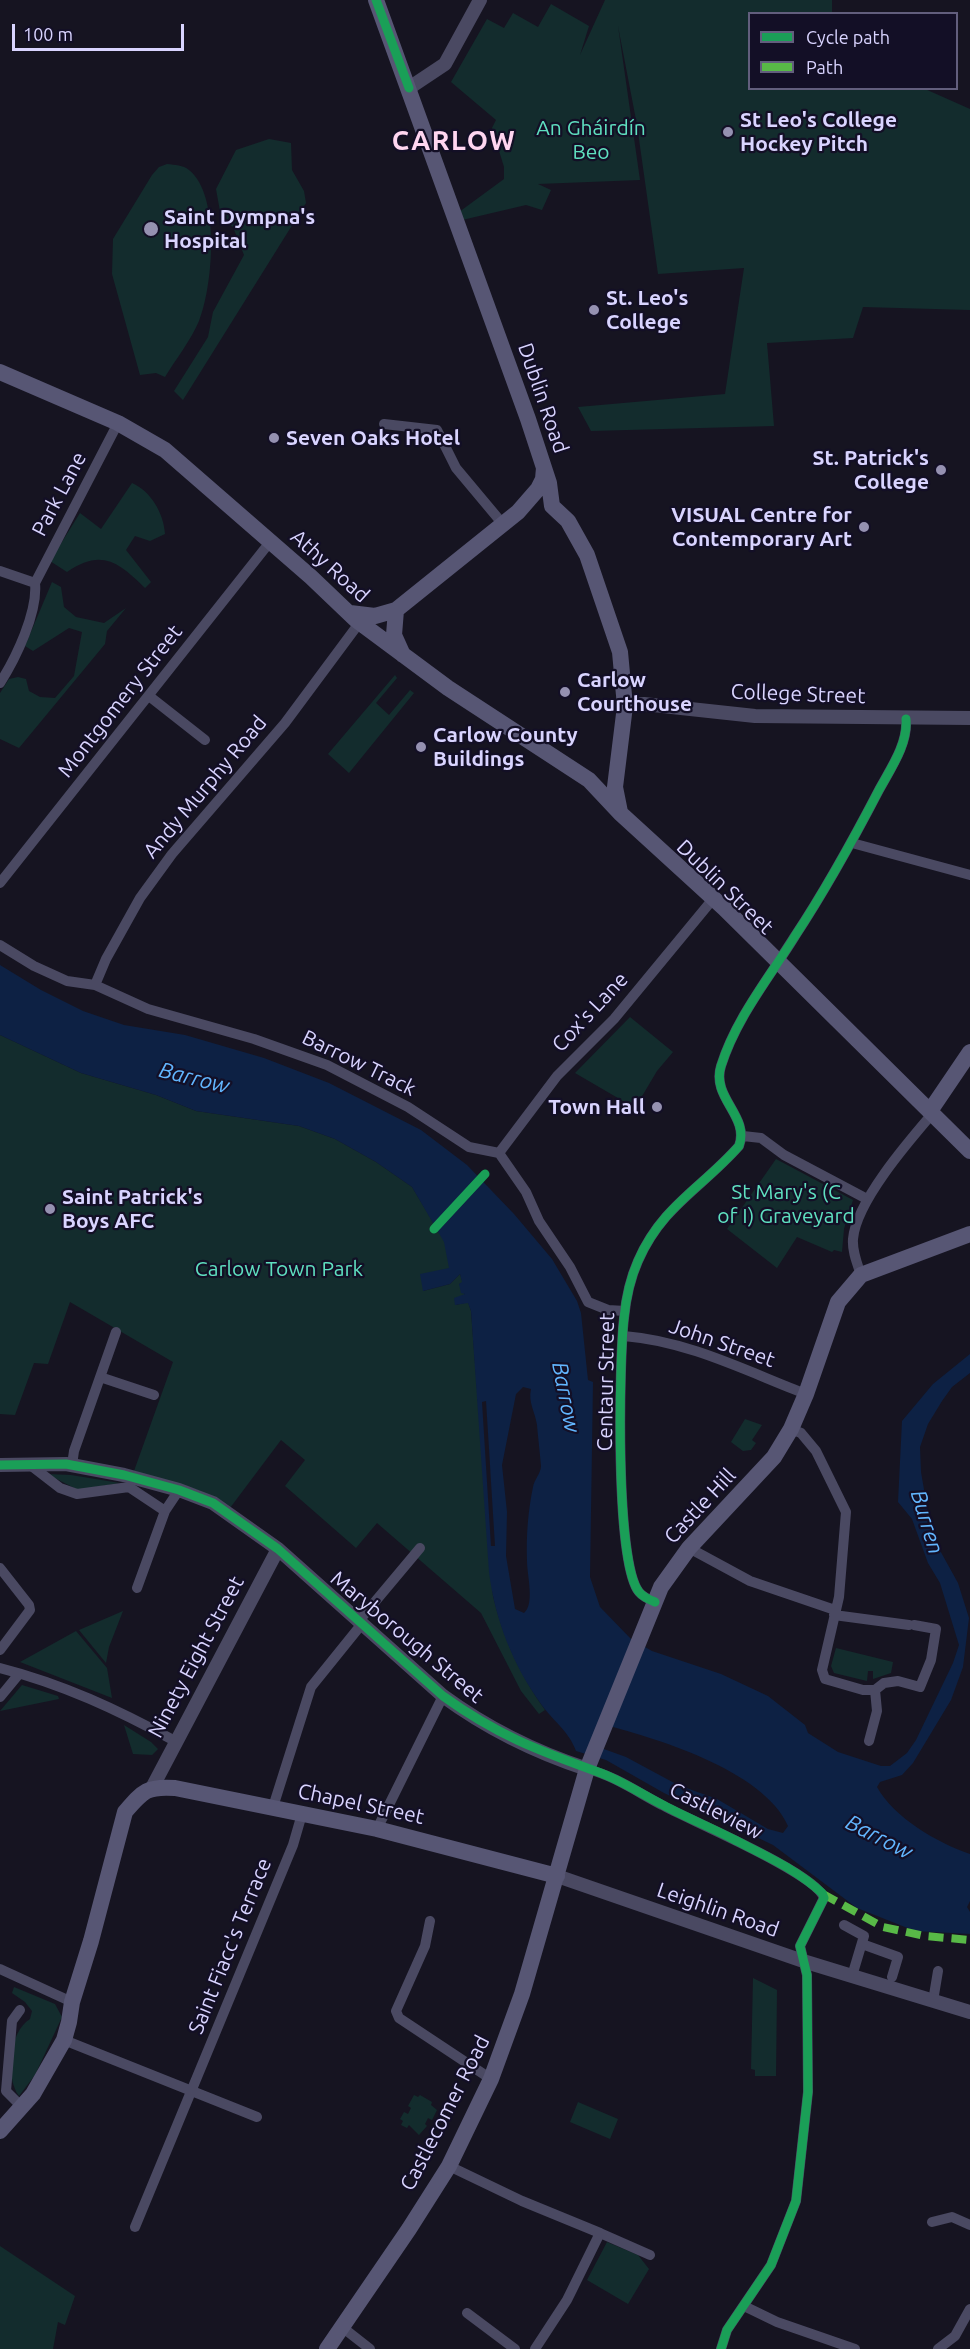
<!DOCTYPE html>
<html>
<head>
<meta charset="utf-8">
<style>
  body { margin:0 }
  #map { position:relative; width:970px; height:2349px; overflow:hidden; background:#161421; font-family:Ubuntu,sans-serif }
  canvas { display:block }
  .legend { position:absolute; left:748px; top:12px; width:210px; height:78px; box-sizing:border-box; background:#130f26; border:2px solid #625e7d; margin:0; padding:8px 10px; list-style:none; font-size:18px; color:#d9d4ff }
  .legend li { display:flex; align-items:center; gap:12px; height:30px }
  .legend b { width:30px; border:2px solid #625e7d }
  .scale { position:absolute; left:12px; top:24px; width:172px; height:27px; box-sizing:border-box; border:3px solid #d9d4ff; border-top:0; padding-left:8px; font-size:18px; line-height:21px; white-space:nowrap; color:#d9d4ff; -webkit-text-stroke:4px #130f26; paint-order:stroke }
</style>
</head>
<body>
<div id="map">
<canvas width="970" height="2349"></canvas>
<ul class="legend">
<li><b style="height:8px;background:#1a9f57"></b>Cycle path</li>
<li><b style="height:8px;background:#58b947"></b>Path</li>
</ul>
<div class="scale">100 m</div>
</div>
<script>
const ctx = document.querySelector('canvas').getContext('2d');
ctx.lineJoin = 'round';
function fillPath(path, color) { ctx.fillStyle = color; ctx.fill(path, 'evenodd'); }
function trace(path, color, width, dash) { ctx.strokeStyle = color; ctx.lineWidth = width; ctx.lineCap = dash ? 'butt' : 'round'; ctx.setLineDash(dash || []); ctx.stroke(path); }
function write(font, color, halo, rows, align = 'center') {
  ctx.font = font + ' Ubuntu,sans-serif'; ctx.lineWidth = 4.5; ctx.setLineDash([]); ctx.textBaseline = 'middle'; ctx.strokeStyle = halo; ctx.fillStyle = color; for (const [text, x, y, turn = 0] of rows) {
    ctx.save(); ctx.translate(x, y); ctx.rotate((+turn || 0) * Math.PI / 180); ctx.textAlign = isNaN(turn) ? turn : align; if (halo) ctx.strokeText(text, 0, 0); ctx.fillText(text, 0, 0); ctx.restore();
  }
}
fillPath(new Path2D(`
  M605,0H832V13L750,14V88L925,89L970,109V310L863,307L853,338L767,343L774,426L591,431L578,407L725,394L744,268L658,274L637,125L618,26L640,180L538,184L551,190L542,210L526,205L458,221L455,215L504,179V167L492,128L496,120L451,82L487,19L504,28L513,13L538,27L551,4L589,26L580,55Z
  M269,139L291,143L292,170L304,191L306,203L183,400L174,391L208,337L213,312L244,255L233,227L221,217L216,189L236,150Z
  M167,164C175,165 183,165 189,170C221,195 213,287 199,321C191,340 176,359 165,377L156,373L140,375L112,274L113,239L152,175L159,167Z
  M132,483C151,491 164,514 165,534L150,541L135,536L126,550L151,582L145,588C119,562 101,548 67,572L50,561L80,513L101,529Z
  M52,582L61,587L64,607L76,617L104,623L126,608L107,631L105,644L19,748L0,739V693L9,679L18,677L26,679L29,691L40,697L55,698L74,676L82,632L69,628L33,651L25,646Z
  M395,675L397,678L376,703L389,715L410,690L414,693L349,773L328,754Z
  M630,1017L673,1052L657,1071L635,1108L575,1073Z
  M0,1035L81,1073L156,1095L196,1111L299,1126L335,1139L376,1162L412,1187L445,1242L450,1268L423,1291L450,1284L460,1274L463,1283L459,1284L465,1294L456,1305L468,1302L471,1311L493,1596C503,1638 520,1675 545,1710L539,1714L521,1691L481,1613L377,1523L356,1548L285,1486L305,1460L281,1440L230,1508L201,1491L134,1471L173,1362L70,1302L48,1364L34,1363L15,1415L0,1414Z
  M776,1159L853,1200L844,1229L842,1252L834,1250L832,1252L797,1237L777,1268L727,1229Z
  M745,1419L762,1425L752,1440L756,1443L751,1450L743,1451L731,1442Z
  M47,1474L71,1475L120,1483L78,1490Z
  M123,1611L109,1647L106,1663L79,1630Z
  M76,1631L107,1668L112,1698L20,1662Z
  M836,1648L893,1662L891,1673L873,1679V1671H868L867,1681L834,1673L831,1666Z
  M22,1685L58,1696L59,1699L0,1711Z
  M124,1725L151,1742L158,1749L152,1755L133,1754Z
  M753,1978L777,1990L776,2076H755V2070L751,2069Z
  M14,1987L55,2004L62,2017L35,2075L19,2096C5,2077 9,2032 30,2019L32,2011L25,2002L12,1993Z
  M414,2095L418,2097L420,2095L432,2102L431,2105L437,2110L432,2120L428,2118L425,2124L427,2126L419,2135L409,2125L407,2128L401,2125L403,2121L400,2119L404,2112L408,2114L411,2108L408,2106Z
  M578,2102L618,2119L610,2139L570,2122Z
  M607,2242L638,2255L649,2269L628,2304L587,2280Z
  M0,2246L75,2296L65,2325L58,2322L53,2349H0Z`), '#132c2d');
fillPath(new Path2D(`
  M0,965L41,990L83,1011L124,1025L185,1035L264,1058L329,1083L421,1130L467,1165L514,1214L552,1259L577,1301L581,1313L588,1380L593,1382L590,1577L600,1607L631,1639L652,1651L721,1674L768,1696L805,1725L808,1733L838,1752L881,1766H890L907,1753L916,1740L953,1663L959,1645L940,1583L928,1563L912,1519L898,1502L902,1421L933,1384L970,1354V1373L952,1387L942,1401L928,1424L920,1447L921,1472L932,1536L958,1583L969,1618L963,1667L951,1700L913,1763L902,1775L880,1782L877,1787C894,1818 938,1843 970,1854V1901L967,1907L970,1912V1934L915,1931L857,1908L773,1845L664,1793L606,1760L576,1751C569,1731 552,1720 541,1704C513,1665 495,1620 489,1572L471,1311L468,1303L455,1305L454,1298L465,1294L461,1293L459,1284L462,1282L460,1274L450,1284L423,1291L420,1274L449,1268L444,1242L412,1187L376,1162L335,1139L299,1126L196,1111L156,1095L81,1073L0,1035ZM523,1387L531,1389C528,1403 535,1411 537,1425C538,1437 540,1453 541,1466C541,1473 534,1480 533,1487C528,1511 526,1536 527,1561C527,1575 535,1604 524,1613L515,1609L506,1556L507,1512L502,1465L516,1394ZM598,1723C653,1737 764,1770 788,1826L783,1833L768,1829L717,1799L678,1785L626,1757L590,1744Z`), '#0d2144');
fillPath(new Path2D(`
  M486,1401L495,1546H491L482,1402Z`), '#161421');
trace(new Path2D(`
  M384,424L437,430L456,468L502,523
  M0,571L35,583
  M35,583L118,423
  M0,683C16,658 38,612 35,583
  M149,696L205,740
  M852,843L970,875
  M0,883L270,542
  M0,945L34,966L67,981L95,985L148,1009L254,1039L327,1065L408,1107L469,1147L499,1153
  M95,985L106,959L140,898L172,854L285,723L360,622
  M743,1136L761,1138L784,1155L867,1199
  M499,1153L557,1076L614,1019L713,899
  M499,1153L526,1192L539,1221L570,1267L588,1302L608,1310L625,1311
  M861,1275C857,1263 852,1251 853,1239C856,1202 908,1142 933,1113
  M624,1336C688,1341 746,1371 806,1394
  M100,1377L154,1395
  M791,1429L801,1433L816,1451L846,1512L839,1597L822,1670L825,1679L863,1690H875L884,1683L898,1681L920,1687L931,1660L936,1629L914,1625
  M29,1464L60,1488L77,1494L129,1487L165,1511L179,1490
  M72,1465L74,1451L116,1332
  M689,1548L750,1581L835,1610
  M0,1568L29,1605L30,1610L0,1650
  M137,1588L165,1511
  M655,1602C650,1600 643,1597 639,1592C615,1563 619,1362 624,1318C626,1298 630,1279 638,1261C662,1206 702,1188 739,1146C750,1116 711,1098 721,1066C736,1018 769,978 795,936C826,889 853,840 879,790C891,768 908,744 906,719
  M834,1615L909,1625
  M358,1622L420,1548
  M0,1668C63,1684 118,1710 175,1741
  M0,1697L19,1674
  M869,1741L877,1711L875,1690
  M587,1769C615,1776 637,1792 662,1805C689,1820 816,1873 824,1898L800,1946L807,1975L808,2092L796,2201L771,2265L727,2330L721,2349
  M273,1807L311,1687L361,1625
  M377,1829L443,1696
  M430,1921L425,1946L396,2011L399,2018L491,2079
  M844,1925L864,1936L852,1976
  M862,1944L898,1957L892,1977
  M0,1969L72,2002
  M933,2001L938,1971
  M20,2010L12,2021L6,2091L22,2107
  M64,2040L257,2117
  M449,2166L522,2201L600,2233L567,2300L535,2349
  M932,2222L952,2217L970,2225
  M135,2227L293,1845L302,1814
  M600,2233L650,2255
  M744,2306L777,2322L855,2349
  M467,2313L515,2349
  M342,2327L370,2349
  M938,2349L955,2336L970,2309`), '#4a4962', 10);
trace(new Path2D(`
  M409,88L445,64L480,0
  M625,706L644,704L755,716L970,718
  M0,1465L66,1464L124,1475L179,1490L213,1503L278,1549L443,1696C488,1729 535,1752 587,1769
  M153,1786L278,1549
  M557,1876L803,1961L970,2012`), '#4a4962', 14);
trace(new Path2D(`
  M376,0L528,419L549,483L552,506L568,521L587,555L620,652L625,706L615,787L620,812
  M0,372L118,423L165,450L311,577L355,619L448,688L589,780L620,813L724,908L970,1151
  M396,610L394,635L403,655
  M350,613L375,616L396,610L518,512L538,489L543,479L544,468
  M930,1111L970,1052
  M0,2131L33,2094L64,2040L69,2022L72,2002L91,1941L125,1812C143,1791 147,1786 175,1788L377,1829L557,1876
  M327,2349L409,2229L449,2166L491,2079L522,1994L587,1769L661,1587L689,1548L774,1457L791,1429L806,1394L838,1302L861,1275L970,1234`), '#575674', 16);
trace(new Path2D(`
  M823,1894L883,1927L925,1936L970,1940`), '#58b947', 8, [15, 8]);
trace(new Path2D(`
  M376,0L409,88
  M434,1229L485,1174
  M0,1465L66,1464L124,1475L179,1490L213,1503L278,1549L443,1696C497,1735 537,1750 598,1772C621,1780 641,1794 663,1805C685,1817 710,1827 733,1839C762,1854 798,1870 822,1893L824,1898L800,1946L807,1975L808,2092L796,2201L771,2265L727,2330L721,2349
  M655,1602C650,1600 643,1597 639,1592C615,1563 619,1362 624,1318C626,1298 630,1279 638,1261C662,1206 702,1188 739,1146C750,1116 711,1098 721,1066C736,1018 769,978 795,936C826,889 853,840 879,790C891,768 908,744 906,719`), '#1a9f57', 9);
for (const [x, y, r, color] of [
  [728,132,6,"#9591b1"],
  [151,229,8,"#9591b1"],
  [594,310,6,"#9591b1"],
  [274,438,6,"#9591b1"],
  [941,470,6,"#9591b1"],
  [864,527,6,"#9591b1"],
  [565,692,6,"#9591b1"],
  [421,747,6,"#9591b1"],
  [657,1107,6,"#9591b1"],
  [50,1209,6,"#9591b1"]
]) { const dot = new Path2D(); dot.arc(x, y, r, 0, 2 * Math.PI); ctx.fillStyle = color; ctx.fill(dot); trace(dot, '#130f26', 2); }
write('bold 21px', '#d9d4ff', '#130f26', [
  ["St Leo's College",740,120],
  ["Hockey Pitch",740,144],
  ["Saint Dympna's",164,217],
  ["Hospital",164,241],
  ["St. Leo's",606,298],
  ["College",606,322],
  ["Seven Oaks Hotel",286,438],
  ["St. Patrick's",929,458,"right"],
  ["College",929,482,"right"],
  ["VISUAL Centre for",852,515,"right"],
  ["Contemporary Art",852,539,"right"],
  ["Carlow",577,680],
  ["Courthouse",577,704],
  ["Carlow County",433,735],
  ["Buildings",433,759],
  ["Town Hall",645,1107,"right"],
  ["Saint Patrick's",62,1197],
  ["Boys AFC",62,1221]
], 'left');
write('21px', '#5fe0c0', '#130f26', [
  ["An Gháirdín",591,128],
  ["Beo",591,152],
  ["St Mary's (C",786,1192],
  ["of I) Graveyard",786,1216],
  ["Carlow Town Park",279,1269]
]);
write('21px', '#d9d4ff', '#130f26', [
  ["Dublin Road",543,398,71],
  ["Park Lane",59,494,-62],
  ["Athy Road",330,566,42],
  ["College Street",798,694,2],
  ["Montgomery Street",120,701,-52],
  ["Andy Murphy Road",205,787,-50],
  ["Dublin Street",725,887,44],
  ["Cox's Lane",590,1012,-47],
  ["Barrow Track",359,1063,26],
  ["John Street",722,1343,19],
  ["Centaur Street",606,1382,-89],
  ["Castle Hill",700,1506,-47],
  ["Maryborough Street",407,1637,40],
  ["Ninety Eight Street",196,1657,-62],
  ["Chapel Street",361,1804,12],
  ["Castleview",716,1811,27],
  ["Leighlin Road",718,1910,19],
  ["Saint Fiacc's Terrace",230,1946,-68],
  ["Castlecomer Road",445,2113,-63]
]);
write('italic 22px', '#62b6ff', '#130f26', [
  ["Barrow",194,1078,14],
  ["Barrow",566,1397,79],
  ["Burren",927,1522,73],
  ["Barrow",879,1837,27]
]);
ctx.letterSpacing = '1.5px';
write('bold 27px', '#ffd6f0', '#130f26', [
  ["CARLOW",454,141]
]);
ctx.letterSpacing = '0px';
</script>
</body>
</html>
